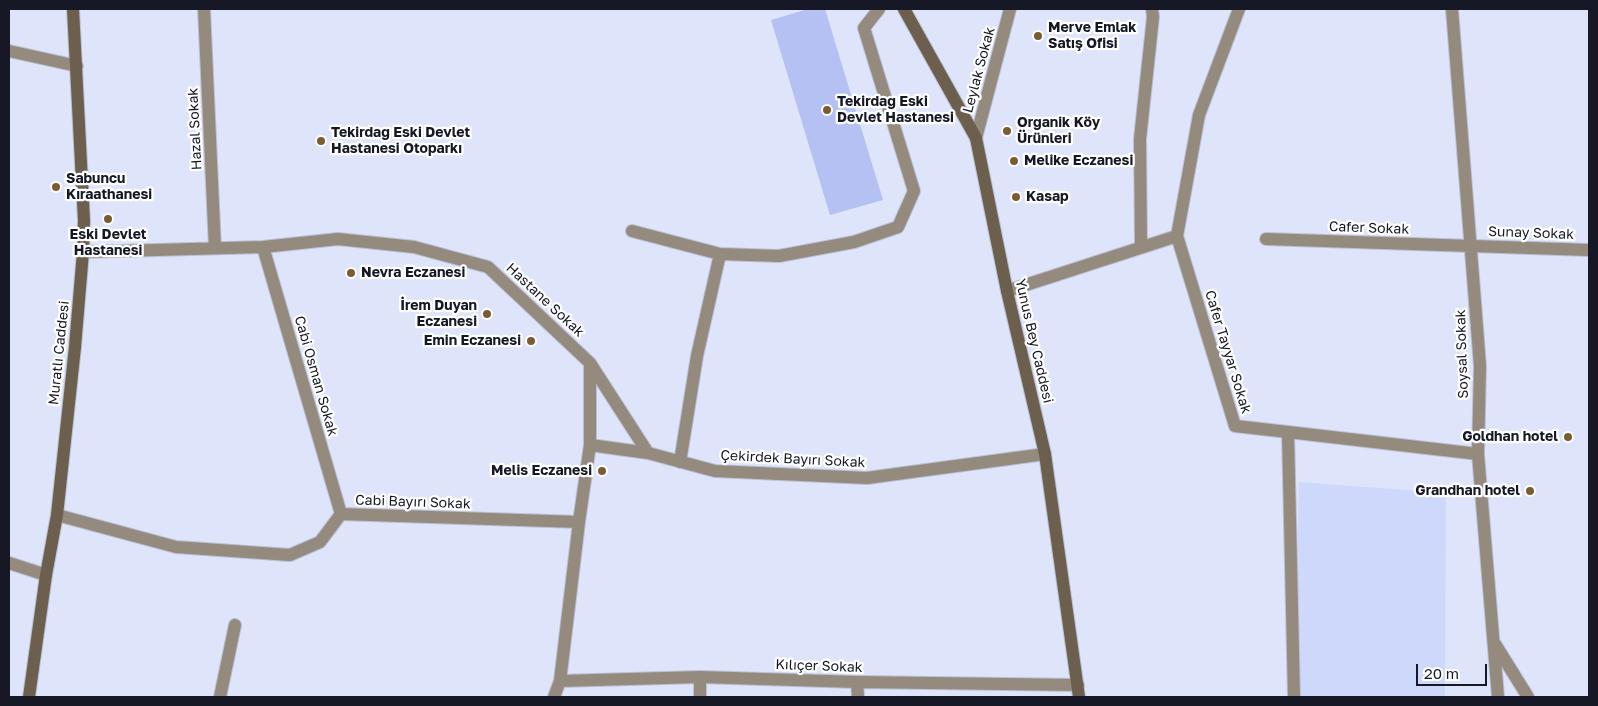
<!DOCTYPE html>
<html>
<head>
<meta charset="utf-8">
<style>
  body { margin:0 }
  #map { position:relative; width:1598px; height:706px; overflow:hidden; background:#dee4f9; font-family:"Golos Text",sans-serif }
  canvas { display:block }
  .frame { position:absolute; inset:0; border:10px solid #161925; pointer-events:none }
  .scale { position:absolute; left:1416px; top:664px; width:71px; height:22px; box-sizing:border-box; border:2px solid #161925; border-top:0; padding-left:6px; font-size:15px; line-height:18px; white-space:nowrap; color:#161925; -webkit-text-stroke:4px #fff; paint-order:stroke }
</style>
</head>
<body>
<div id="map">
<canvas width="1598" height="706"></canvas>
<div class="frame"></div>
<div class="scale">20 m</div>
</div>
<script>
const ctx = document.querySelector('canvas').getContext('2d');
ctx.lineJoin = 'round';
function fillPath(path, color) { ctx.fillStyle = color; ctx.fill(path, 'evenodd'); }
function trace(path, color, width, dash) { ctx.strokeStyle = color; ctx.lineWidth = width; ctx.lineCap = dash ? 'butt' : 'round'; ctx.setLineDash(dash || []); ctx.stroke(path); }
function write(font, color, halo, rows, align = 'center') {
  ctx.font = font + ' "Golos Text",sans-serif'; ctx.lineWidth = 4.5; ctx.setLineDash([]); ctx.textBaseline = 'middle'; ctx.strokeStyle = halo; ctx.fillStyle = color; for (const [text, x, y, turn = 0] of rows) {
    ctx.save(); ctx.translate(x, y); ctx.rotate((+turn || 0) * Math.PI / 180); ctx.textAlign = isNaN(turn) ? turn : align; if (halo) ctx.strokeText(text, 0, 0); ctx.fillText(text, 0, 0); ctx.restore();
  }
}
fillPath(new Path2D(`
  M1299,482L1446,493L1445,697H1295Z`), '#ced8fa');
fillPath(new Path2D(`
  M808,9H825L883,200L830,215L771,20Z`), '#b4c1f2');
const street = new Path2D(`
  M204,9L215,248
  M1239,9L1199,115L1177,236L1235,426L1288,432L1294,697
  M1452,9L1480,366L1478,454L1498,697
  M9,51L77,66
  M976,138L1010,9
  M632,231L720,254L779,256L854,242L898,227L914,191L864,28L879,9
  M1266,239L1589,250
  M263,247L341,514
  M1141,247L1140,139L1153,17L1152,9
  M83,252L263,247L338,239L414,247L488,267L590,363V445L579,522L560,681L554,697
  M1007,291L1177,236
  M590,363L648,453L715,471L867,478L1045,454
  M1288,432L1478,454
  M590,445L648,453
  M680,462L697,356L720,254
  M57,515L176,547L290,555L320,542L341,514L579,522
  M9,563L46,575
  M1495,644L1528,697
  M700,677V697
  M560,681L700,677L857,682L1078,685
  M857,682L858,697
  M220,697L235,625`);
const secondary = new Path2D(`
  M904,9L976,138L1007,291L1045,454L1079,697
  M29,697L46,575L57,515L75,347L83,252L84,221L73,9`);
trace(street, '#babfd3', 14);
trace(secondary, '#babfd3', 14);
trace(street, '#948a7d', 12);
trace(secondary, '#6d5f4d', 12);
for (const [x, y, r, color] of [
  [1038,36,5,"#7a5c30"],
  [827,110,5,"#7a5c30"],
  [1007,131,5,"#7a5c30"],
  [321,141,5,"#7a5c30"],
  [1014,161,5,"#7a5c30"],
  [56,187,5,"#7a5c30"],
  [1016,197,5,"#7a5c30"],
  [108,219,5,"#7a5c30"],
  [351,273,5,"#7a5c30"],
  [487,314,5,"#7a5c30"],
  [531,341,5,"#7a5c30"],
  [1568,437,5,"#7a5c30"],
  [602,471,5,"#7a5c30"],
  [1530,491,5,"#7a5c30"]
]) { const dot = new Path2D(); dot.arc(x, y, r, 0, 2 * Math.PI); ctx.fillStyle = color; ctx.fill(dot); trace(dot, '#fff', 2); }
write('bold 14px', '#161925', '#fff', [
  ["Merve Emlak",1048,28],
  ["Satış Ofisi",1048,44],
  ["Tekirdağ Eski",837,102],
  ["Devlet Hastanesi",837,118],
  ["Organik Köy",1017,123],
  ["Ürünleri",1017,139],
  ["Tekirdağ Eski Devlet",331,133],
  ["Hastanesi Otoparkı",331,149],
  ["Melike Eczanesi",1024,161],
  ["Sabuncu",66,179],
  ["Kıraathanesi",66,195],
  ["Kasap",1026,197],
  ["Eski Devlet",108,235,"center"],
  ["Hastanesi",108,251,"center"],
  ["Nevra Eczanesi",361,273],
  ["İrem Duyan",477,306,"right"],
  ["Eczanesi",477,322,"right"],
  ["Emin Eczanesi",521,341,"right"],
  ["Goldhan hotel",1558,437,"right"],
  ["Melis Eczanesi",592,471,"right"],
  ["Grandhan hotel",1520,491,"right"]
], 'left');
write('14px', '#161925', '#fff', [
  ["Leylak Sokak",979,70,-75],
  ["Hazal Sokak",195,129,-93],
  ["Cafer Sokak",1369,228,2],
  ["Sunay Sokak",1531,233,2],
  ["Hastane Sokak",545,300,43],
  ["Yunus Bey Caddesi",1034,341,77],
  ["Cafer Tayyar Sokak",1228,352,73],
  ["Muratlı Caddesi",59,353,-84],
  ["Soysal Sokak",1462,354,-92],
  ["Cabi Osman Sokak",316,376,74],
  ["Çekirdek Bayırı Sokak",793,459,3],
  ["Cabi Bayırı Sokak",413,502,2],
  ["Kılıçer Sokak",819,666,2]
]);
</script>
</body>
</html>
